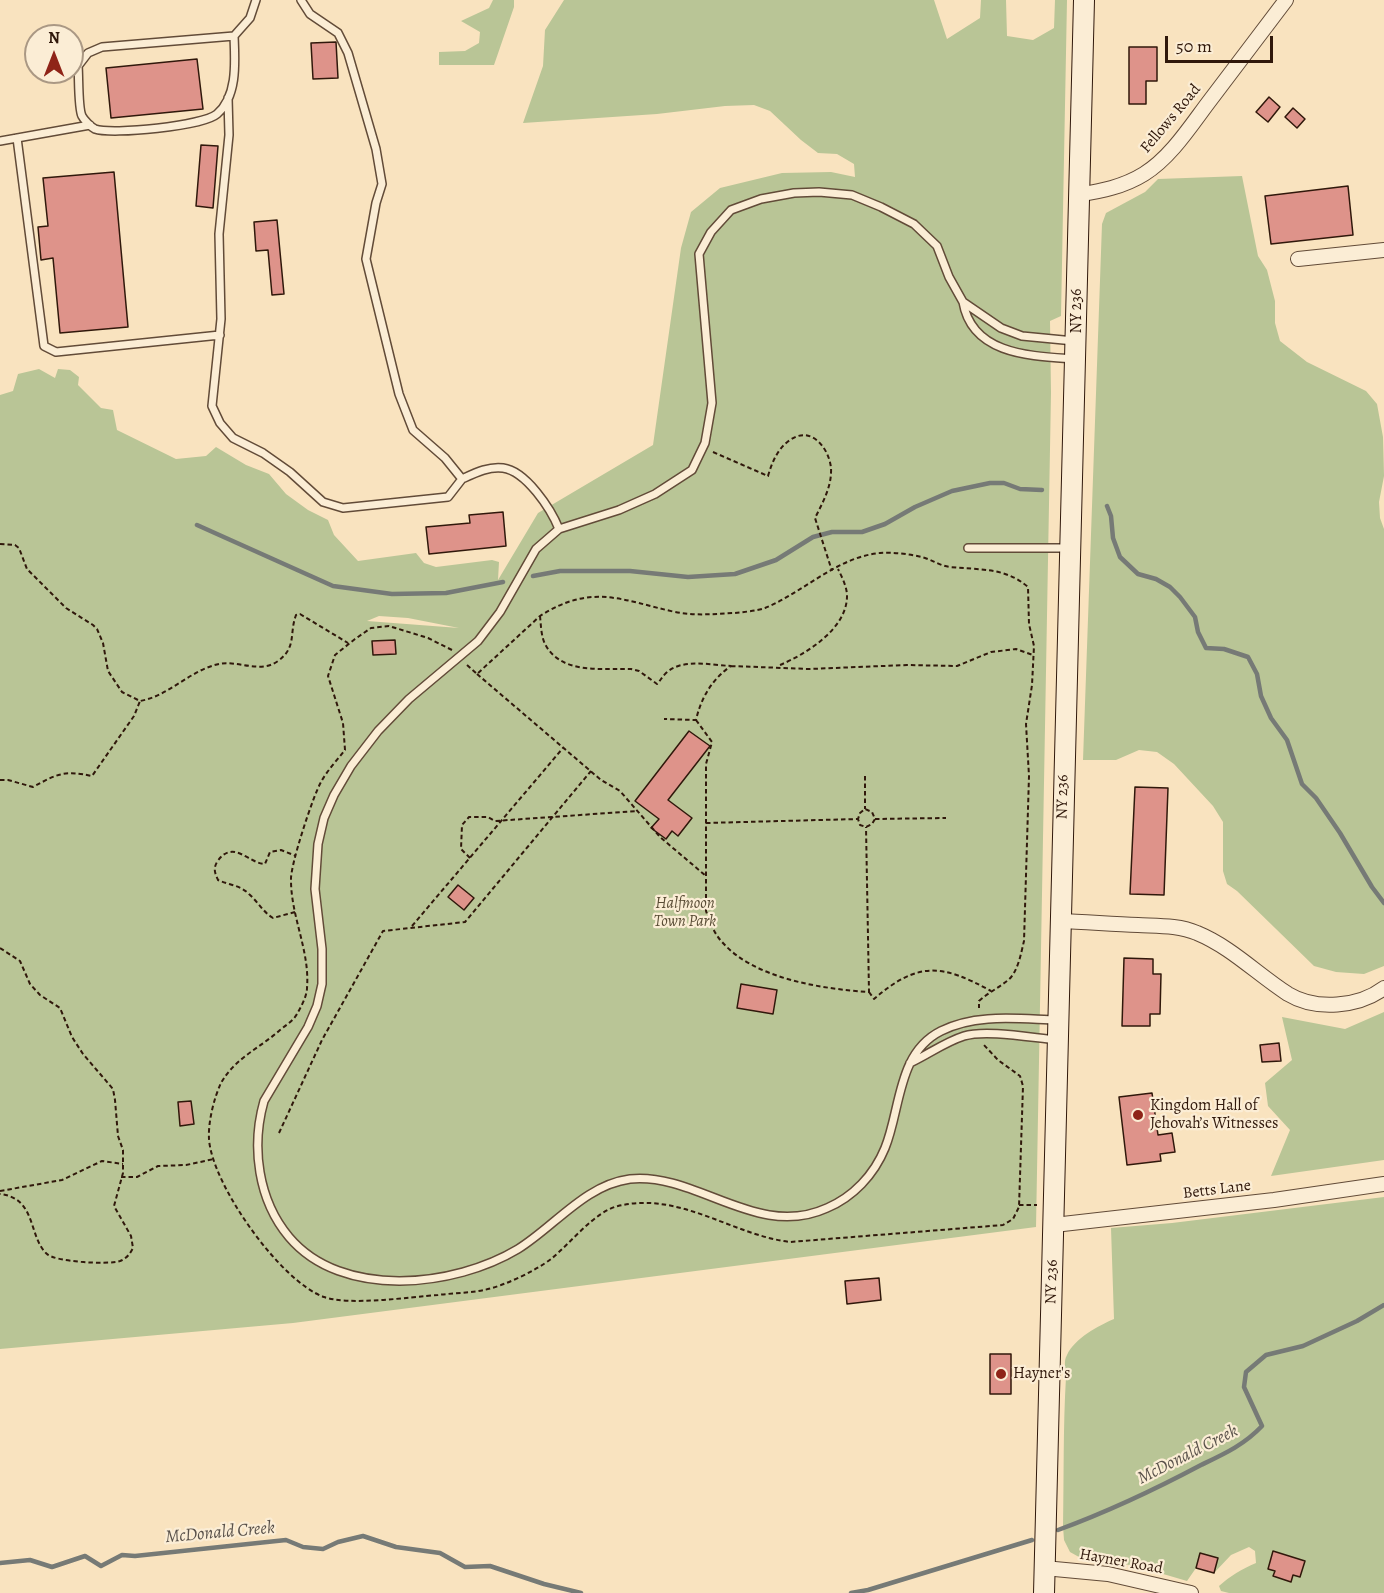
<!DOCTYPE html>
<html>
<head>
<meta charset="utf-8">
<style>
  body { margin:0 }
  #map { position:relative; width:1384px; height:1593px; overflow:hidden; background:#f9e3bf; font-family:Alegreya,serif }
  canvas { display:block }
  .north { position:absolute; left:24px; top:24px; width:60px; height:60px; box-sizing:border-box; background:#fbedd5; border:2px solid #aa9884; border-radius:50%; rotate:0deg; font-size:16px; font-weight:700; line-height:24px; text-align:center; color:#30180b }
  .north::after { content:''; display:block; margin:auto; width:21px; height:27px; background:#8f2418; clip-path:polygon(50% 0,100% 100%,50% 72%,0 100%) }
  .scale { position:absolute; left:1165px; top:36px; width:108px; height:27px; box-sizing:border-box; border:3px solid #30180b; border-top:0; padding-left:8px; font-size:18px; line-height:21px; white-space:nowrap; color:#30180b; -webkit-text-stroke:4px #fbedd5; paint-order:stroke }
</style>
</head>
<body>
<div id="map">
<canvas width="1384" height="1593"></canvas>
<div class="north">N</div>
<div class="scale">50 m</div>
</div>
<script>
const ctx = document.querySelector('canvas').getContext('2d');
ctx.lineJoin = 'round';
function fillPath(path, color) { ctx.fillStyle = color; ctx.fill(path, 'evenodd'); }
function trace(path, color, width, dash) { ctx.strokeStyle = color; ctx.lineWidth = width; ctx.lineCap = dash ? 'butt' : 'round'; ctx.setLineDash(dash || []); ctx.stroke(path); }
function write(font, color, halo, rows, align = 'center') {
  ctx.font = font + ' Alegreya,serif'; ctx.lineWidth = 4.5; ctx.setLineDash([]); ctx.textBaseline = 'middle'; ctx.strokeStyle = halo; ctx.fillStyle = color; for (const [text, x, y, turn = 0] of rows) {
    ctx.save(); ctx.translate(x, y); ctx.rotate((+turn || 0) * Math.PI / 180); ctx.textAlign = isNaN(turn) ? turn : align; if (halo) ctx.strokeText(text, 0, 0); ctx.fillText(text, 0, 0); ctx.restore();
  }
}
fillPath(new Path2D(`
  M493,0H514V7L494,65H439V52L465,51L479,43L480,32L461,21L489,8Z
  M564,0H934L947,39L980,18L981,0H1006L1007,36L1033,40L1054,28L1055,0H1067L1061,316L1050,321L1051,393L1036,1227L293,1323L0,1349V395L13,391L18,374L39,369L55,378L58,369L70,370L79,377L78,385L101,408L113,410L117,430L176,459L206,456L216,447L246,465L269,474L286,494L308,510L328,520L334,535L358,561L416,553L424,563L436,567L492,560L499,562L498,580L538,513L653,445L681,248L691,212L720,188L782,173L831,172L855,177L854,164L837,154L818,153L801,140L770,111L754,105L725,106L657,114L523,123L543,66L545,30ZM379,616L408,618L459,628L367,621Z
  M1242,176L1258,256L1267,270L1275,301V323L1280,341L1307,362L1366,391L1377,404L1383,437L1384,476L1379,502L1380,518L1384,529V966L1364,974L1336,972L1314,966L1237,891L1227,884L1223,871V822L1213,806L1174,764L1157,752L1139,750L1116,760H1083L1102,224L1106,213L1145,192L1158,179Z
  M1384,1012V1160L1271,1176L1290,1130L1268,1106L1265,1083L1292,1060L1282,1017L1345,1029Z
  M1384,1197V1593H1229L1221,1591L1219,1586C1230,1576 1242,1569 1256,1563L1255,1551L1249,1547L1231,1555L1214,1573L1217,1558L1200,1553L1196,1568L1187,1581L1136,1566L1079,1557L1070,1552L1064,1540L1063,1526C1064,1477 1063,1427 1066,1377C1066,1370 1063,1361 1067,1355C1075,1338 1098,1326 1114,1319L1111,1228L1172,1223Z`), '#b9c596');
trace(new Path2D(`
  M1107,506L1111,516L1113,538L1120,557L1138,574L1156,579L1170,587L1180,597L1195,617L1198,632L1206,648L1224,649L1248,657L1257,674L1261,696L1271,718L1287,740L1302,784L1316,798L1340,833L1372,887L1384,903
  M197,525L333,586L392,594L446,593L503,582
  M533,576L560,571H630L688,577L735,574L776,560L813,537L832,532H862L885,524L915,507L952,491L990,483H1004L1020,489L1042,490
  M1058,1530C1107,1512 1154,1490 1201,1465C1224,1454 1244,1445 1262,1426L1244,1387L1246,1372L1266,1355L1303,1346L1357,1321L1384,1305
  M0,1563L30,1560L52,1567L85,1556L101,1566L122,1555L135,1556L286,1540L303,1547L323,1549L338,1542L363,1536L396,1547L440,1553L465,1567L490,1566L544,1584L581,1593
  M851,1593L868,1590L1032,1540`), '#767a76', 4.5);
const building = new Path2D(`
  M336,42L338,78L313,79L311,43Z
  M1129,47H1157V81H1146V104H1129Z
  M197,59L203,109L111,118L106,68Z
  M1269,97L1280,107L1268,122L1256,112Z
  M1293,108L1305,119L1297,128L1285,117Z
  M201,145L218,146L213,208L196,206Z
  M114,172L128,327L60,333L53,258L41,260L38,227L48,226L43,178Z
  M1348,186L1353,235L1271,244L1265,196Z
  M277,220L284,294L272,295L268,250L256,251L254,222Z
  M503,512L506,546L429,554L426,527L470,523L469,515Z
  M395,640L396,654L373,655L372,641Z
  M689,731L710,746L668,800L692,818L678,836L672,831L666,839L651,828L659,819L635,801Z
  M1135,787L1168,788L1164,895L1130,894Z
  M458,885L474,898L464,910L448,897Z
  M1124,958L1153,959V974H1161L1160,1014H1150V1026H1122Z
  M741,984L777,990L773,1014L737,1008Z
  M1279,1043L1281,1061L1262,1062L1260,1045Z
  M1152,1093L1158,1135L1172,1133L1175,1152L1160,1154L1161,1161L1127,1165L1119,1097Z
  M191,1101L194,1124L180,1126L178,1102Z
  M879,1278L881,1300L847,1304L845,1281Z
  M990,1354H1011V1394H990Z
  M1273,1551L1305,1561L1300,1577L1293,1575L1291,1582L1273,1576L1275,1571L1268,1569Z
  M1200,1553L1218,1558L1214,1573L1196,1568Z`);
fillPath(building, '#de938a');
trace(building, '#30180b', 1.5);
const service = new Path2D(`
  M234,36C235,61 238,96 217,114C203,126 112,135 95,129C91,127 84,120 82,116C78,108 79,76 78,66L88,53L102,47L234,36L250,18L256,0
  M228,98L229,135L219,234L221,319L212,406L220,423L233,438L263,453L290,472L323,502L343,508L448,497L462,479L445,458L413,430L399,394L366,259L376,203L382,184L376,149L348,53L338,33L310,14L301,0
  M17,138L44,346L56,352L220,335
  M0,141L90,125
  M963,302L949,277L937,246L914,224L881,207L852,195L819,192L794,193L761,199L731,210L711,232L699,254L712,403L705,443L692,470L655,494L619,510L559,529L536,549L500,612L478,641L409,699L378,731L351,766L334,795L324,818L318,844L315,889L322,949V984L317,1006L308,1027L264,1101C251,1147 258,1200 289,1237C342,1300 455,1287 518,1249C555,1226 585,1185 630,1179C697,1172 757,1240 827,1208C853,1197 874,1175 885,1148C901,1109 897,1053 941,1031C976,1013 1019,1019 1057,1020
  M1074,341L1022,336L1001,328L963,302C972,355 1031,356 1074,359
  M462,479C475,473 489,466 503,468C526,471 551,509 559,529
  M968,548H1067
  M910,1063C929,1054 945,1042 964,1036C986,1029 1033,1038 1057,1040`);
const minor = new Path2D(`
  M1078,195C1101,191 1123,187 1144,174C1170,158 1190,127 1208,103C1234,69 1260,34 1286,0
  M1298,259L1384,250
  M1060,921C1086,922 1112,924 1138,925C1157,926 1179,925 1197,933C1231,947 1257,974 1288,994C1316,1011 1359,1007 1384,988
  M1054,1225L1274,1200L1384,1184
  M1044,1568L1108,1574L1191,1593`);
const secondary = new Path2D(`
  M1044,1593L1084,0`);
trace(service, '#624b38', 10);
trace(minor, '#624b38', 16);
trace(secondary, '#30180b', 22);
trace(new Path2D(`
  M713,452L768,476C772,462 778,448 790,440C811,425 829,448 831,468C832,486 823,502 815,518L832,571
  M0,544L15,545L19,548L27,569L66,608L93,625L97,629L103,643L108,671L122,692L140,701C169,696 190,670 219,664C238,660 260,674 278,661C297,647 289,634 296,615L300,614L348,643
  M540,616C541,625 541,636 545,644C561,675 602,668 631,669L639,671L657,684C660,681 662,677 666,673C682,658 711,665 731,666C712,679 701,698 696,720L664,719
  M452,650L428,638L389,626L371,628L355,639L335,655L328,676L343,723L345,750C337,760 327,771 321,782C313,796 290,866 291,880C291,917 310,951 307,988C307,996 301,1007 297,1014C293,1021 286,1025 280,1030C260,1048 235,1058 221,1083C214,1098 208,1122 209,1139C212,1185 281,1282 324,1297C349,1306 410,1297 438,1295C453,1293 469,1293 484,1290C504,1286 535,1271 551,1259C571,1243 594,1212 618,1206C680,1191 732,1235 790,1242L1003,1225L1013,1219L1019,1207L1023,1086L1020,1076L998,1060L984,1045
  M467,665L477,674L540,616C592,583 621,600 675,612C695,616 714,614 734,613C744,612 756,611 765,608C804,592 837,557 880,553C894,552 911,554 925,558C934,561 941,566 950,567C979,570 1005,567 1028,587L1029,624L1034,646L1032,685L1026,724L1029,776L1024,941C1021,953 1018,973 1007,981C998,988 988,993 979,1001V1008
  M780,665C806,654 847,629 847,596C847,587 842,577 838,569
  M731,666L809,669L907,665L957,666L991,652L1016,649L1033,655
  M477,674L601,780L620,791L660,837L706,876
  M696,720L712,742L706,764V911C710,922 714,934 723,943C755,979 823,989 869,992L866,827
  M865,776V809
  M0,780H8L33,787C57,774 64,770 92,776L134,716L140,701
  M875,819L946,818
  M706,823L858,819L860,825L866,827L872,824L875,819L872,812L865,809L860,813L858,819
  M470,858L461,849L462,825L469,817H488L495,821L637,811
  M295,912L273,918C263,912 258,902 249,894C240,885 229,885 218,880C215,873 213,869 217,862C233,838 249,864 265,864L270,852L281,850L296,856
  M412,926L563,748
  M0,948L20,961L30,984L40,995L60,1008L72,1037L83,1054L113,1089L115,1100L118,1136L123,1150V1173L114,1206L131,1236L133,1248C130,1254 127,1258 120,1261C109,1265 55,1262 47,1254C28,1237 37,1198 0,1194
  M869,992L874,999C918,961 942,964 991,991
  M279,1133L322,1040L383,931L465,922L591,771
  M121,1177H137L158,1166L186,1165L214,1159
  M0,1191L62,1180L102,1161L123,1164
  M1019,1205H1037`), '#30180b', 2, [4.5, 3]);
trace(service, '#fbedd5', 7);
trace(minor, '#fbedd5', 14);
trace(secondary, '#fbedd5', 20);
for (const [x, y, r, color] of [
  [1138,1115,6,"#8f2418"],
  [1001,1374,6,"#8f2418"]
]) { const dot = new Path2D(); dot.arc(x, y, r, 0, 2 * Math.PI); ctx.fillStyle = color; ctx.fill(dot); trace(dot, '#fbedd5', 2); }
write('16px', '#30180b', '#fbedd5', [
  ["Fellows Road",1171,119,-50],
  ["NY 236",1077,311,-90],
  ["NY 236",1063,797,-89],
  ["Betts Lane",1217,1190,-7],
  ["NY 236",1052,1282,-88],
  ["Hayner Road",1121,1562,10]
]);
write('italic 16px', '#594c35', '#fbedd5', [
  ["Halfmoon",685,904],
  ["Town Park",685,922]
]);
write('16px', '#30180b', '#fbedd5', [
  ["Kingdom Hall of",1150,1106],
  ["Jehovah’s Witnesses",1150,1124],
  ["Hayner's",1013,1374]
], 'left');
write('italic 18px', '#59514a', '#fbedd5', [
  ["McDonald Creek",1188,1455,-27],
  ["McDonald Creek",220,1533,-5]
]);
</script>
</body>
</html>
